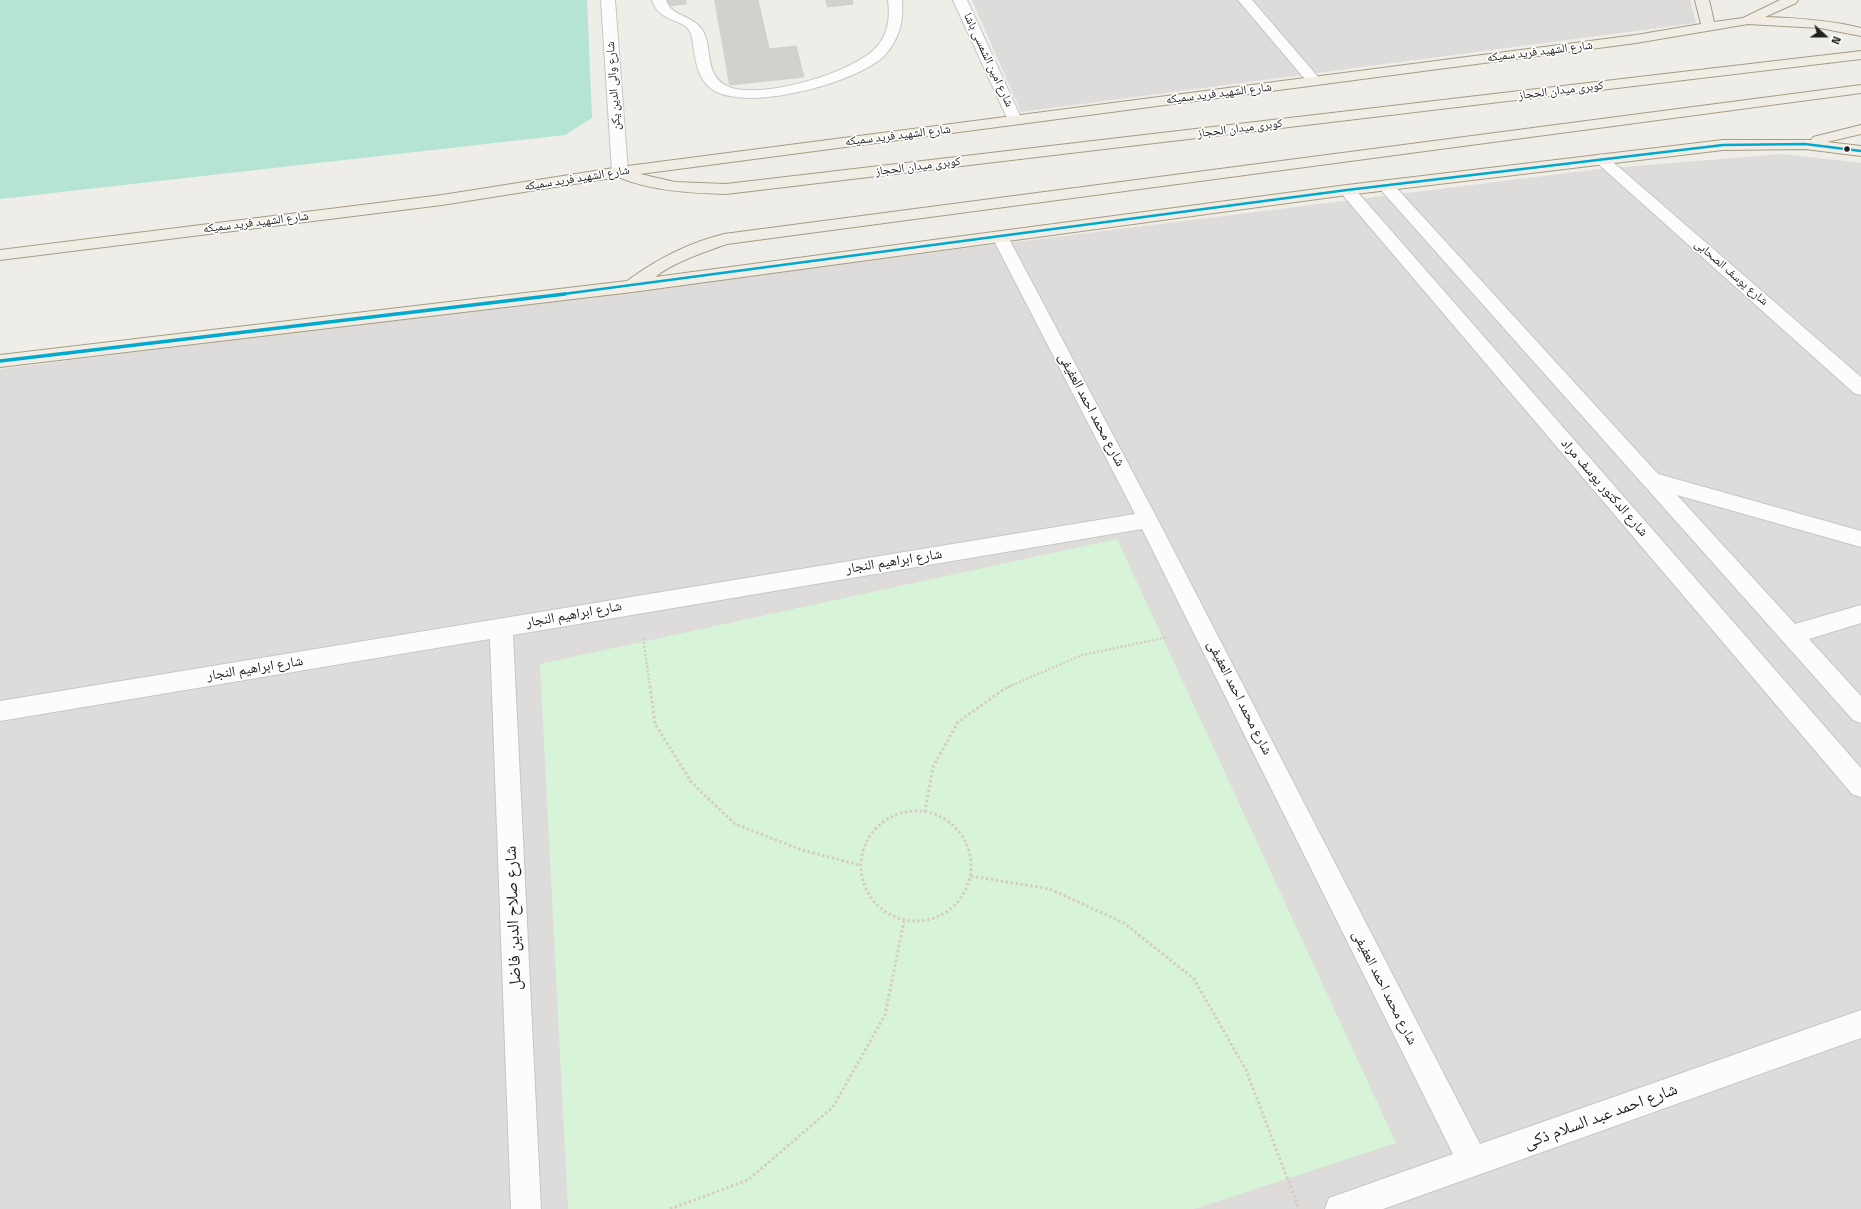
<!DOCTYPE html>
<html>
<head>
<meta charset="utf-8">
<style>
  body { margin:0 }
  #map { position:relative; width:1861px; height:1209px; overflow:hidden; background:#eeede8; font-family:"Titillium Web",sans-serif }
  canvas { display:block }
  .north { position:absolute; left:1805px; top:16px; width:40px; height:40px; -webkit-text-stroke:3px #fff; paint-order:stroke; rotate:111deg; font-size:11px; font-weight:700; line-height:16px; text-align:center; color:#202020 }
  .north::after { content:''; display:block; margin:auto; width:14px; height:18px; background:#202020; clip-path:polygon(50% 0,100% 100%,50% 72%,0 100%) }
</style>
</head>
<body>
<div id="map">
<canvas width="1861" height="1209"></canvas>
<div class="north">N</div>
</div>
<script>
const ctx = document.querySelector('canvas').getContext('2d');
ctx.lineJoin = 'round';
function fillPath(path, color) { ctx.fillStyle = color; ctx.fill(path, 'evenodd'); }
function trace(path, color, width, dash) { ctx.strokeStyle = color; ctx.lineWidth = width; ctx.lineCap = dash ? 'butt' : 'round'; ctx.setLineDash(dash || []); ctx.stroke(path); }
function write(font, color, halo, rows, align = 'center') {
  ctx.font = font + ' "Titillium Web","Noto Naskh Arabic",sans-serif'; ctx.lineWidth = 3.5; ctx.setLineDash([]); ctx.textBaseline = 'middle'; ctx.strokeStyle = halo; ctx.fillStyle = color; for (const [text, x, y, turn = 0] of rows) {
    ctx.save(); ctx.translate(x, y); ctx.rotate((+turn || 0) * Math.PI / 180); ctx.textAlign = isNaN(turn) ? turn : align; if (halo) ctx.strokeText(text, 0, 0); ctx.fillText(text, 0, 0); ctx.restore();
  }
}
fillPath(new Path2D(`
  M972,0H1690L1696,23L1021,112Z
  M1783,154L1861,163V1209H0V369L1599,169Z`), '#dddcda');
fillPath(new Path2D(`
  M1117,539L1396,1143L1194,1209H568L540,664Z`), '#d7f4d9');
fillPath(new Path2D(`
  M0,0H587L592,118L565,135L0,199Z`), '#b5e4d4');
const building = new Path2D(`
  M656,0H686V4L657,7Z
  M715,0H758L769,49L796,46L804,77L730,85Z
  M826,0H852L853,4L828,7Z`);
fillPath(building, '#d2d1ce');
trace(building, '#d1cfca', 1);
const minor = new Path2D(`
  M601,0H615L628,172L626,175L620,177L614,175L612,172Z
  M652,0H666C671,16 690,15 700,27C715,44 701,75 729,87C761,100 859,72 879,44C889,31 890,15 888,0H902C904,21 899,40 884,56C857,83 738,116 708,86C697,76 695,57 693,44C692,40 692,35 690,32C684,18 660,24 652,0Z
  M953,0H967L1022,120L1020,123L1015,124L1010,123L1008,120Z
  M1238,0H1252L1319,78L1321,81L1319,84H1309Z
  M1601,154L1606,156L1861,377V395L1854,393L1596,162L1593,159L1596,156Z
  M1386,181L1392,183L1658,474L1861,531V547L1677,495L1795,624L1861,605V623L1809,639L1861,696V723L1853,720L1380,189L1378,186L1380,183Z
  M1347,185L1353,187L1861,768V797L1852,794L1341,193L1339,190L1341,187Z
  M1000,232L1006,233L1008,237L1158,520L1480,1144L1861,1010V1038L1383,1209H1325L1329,1198L1453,1154L1142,529L513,635L541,1209H511L490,639L0,721V701L1135,514L992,237L994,233Z`);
const major = new Path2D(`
  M1695,0H1709L1714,22L1743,18L1780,0H1798L1796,3L1765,17C1797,18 1829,20 1861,28V36L1820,28L1748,24L1636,43L640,174L675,182L726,184L1861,51V59L726,194C690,193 652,191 618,177L442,205L0,260V250L442,195L620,167L1636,35L1701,24Z
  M1861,85V93L727,244C702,253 676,261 655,277L1347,185L1723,140H1811L1813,137L1861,125V134L1827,142L1861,146V156L1805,149L1723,150L1347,195L632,292L0,367V355L627,281C657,259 688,243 724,234Z`);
trace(minor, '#c7c6c4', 2);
trace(major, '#a49d84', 2);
trace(new Path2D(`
  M643,638L650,687
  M1008,687L1082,655L1168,637`), '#d7cbc7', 2.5, [2, 2]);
trace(new Path2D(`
  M650,686L655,724L692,783L735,824L802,850L860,865
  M861 866a55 55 0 1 1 110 0a55 55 0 1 1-110 0Z
  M925,812L933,767L958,722L1004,689L1011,686
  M971,876L1050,889L1124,923L1194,979L1246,1070L1299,1209
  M670,1209L748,1180L833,1107L885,1015L904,921`), '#d7cbc7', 3, [2.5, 2.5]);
fillPath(minor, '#fcfcfc');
fillPath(major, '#f1ede5');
trace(new Path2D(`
  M556,295L1347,190L1723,145L1805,144L1861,151`), '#00a9ce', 2.5);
trace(new Path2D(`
  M0,361L565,294`), '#00a9ce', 3.5);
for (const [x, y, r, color] of [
  [1847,149,3.5,"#202020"]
]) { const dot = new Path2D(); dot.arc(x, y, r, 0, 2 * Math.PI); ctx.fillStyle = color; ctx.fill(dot); trace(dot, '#fff', 1.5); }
write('12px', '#202020', '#fff', [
  ["شارع الشهيد فريد سميكه",1540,52,-7],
  ["شارع امين الشمسى باشا",988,60,65],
  ["شارع والى الدين يكن",614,86,-94],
  ["كوبرى ميدان الحجاز",1561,91,-7],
  ["شارع الشهيد فريد سميكه",1219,94,-7],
  ["كوبرى ميدان الحجاز",1240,129,-7],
  ["شارع الشهيد فريد سميكه",898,136,-7],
  ["كوبرى ميدان الحجاز",918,167,-7],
  ["شارع الشهيد فريد سميكه",577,179,-9],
  ["شارع الشهيد فريد سميكه",256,223,-7],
  ["شارع يوسف الصحابى",1731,273,41]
]);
write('14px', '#202020', '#fff', [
  ["شارع محمد احمد العفيفى",1091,410,62],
  ["شارع الدكتور يوسف مراد",1604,488,49],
  ["شارع ابراهيم النجار",894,562,-9],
  ["شارع ابراهيم النجار",574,615,-10],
  ["شارع ابراهيم النجار",255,669,-9],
  ["شارع محمد احمد العفيفى",1239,698,63],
  ["شارع محمد احمد العفيفى",1384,988,63]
]);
write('17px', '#202020', '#fff', [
  ["شارع صلاح الدين فاضل",514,918,-92],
  ["شارع احمد عبد السلام ذكى",1601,1117,-20]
]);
</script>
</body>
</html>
